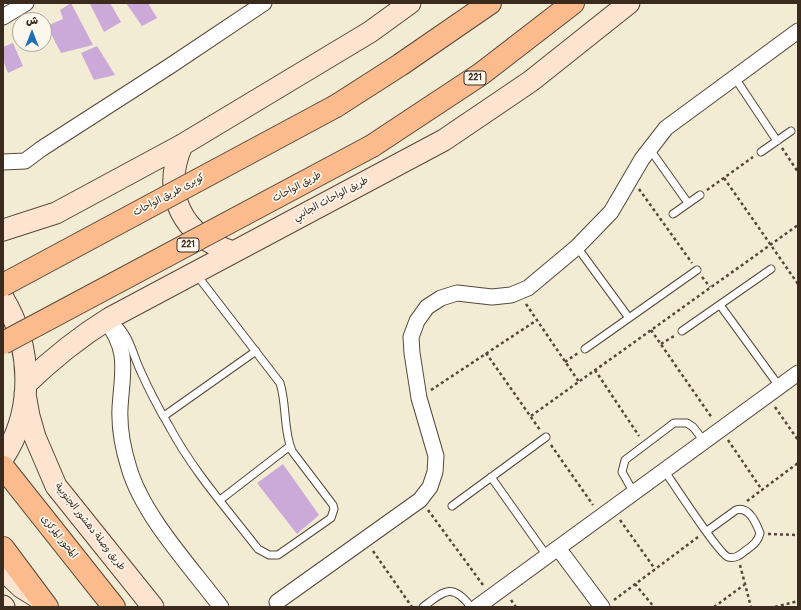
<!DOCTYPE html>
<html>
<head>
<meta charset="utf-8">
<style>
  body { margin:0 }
  #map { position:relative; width:801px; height:610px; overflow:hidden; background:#f3ecd5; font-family:Pangolin,"Playpen Sans Arabic",sans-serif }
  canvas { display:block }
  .frame { position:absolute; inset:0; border:4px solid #3b2a1e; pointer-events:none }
  .north { position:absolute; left:12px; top:12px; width:40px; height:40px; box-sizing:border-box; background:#fbf7ec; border:1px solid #aea59a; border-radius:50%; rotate:0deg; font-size:11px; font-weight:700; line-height:16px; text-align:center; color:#3b2a1e }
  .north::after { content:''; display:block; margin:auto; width:14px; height:18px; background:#1f6fb2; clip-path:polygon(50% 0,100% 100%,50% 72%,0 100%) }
</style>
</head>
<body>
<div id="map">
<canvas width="801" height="610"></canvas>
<div class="frame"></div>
<div class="north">ش</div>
</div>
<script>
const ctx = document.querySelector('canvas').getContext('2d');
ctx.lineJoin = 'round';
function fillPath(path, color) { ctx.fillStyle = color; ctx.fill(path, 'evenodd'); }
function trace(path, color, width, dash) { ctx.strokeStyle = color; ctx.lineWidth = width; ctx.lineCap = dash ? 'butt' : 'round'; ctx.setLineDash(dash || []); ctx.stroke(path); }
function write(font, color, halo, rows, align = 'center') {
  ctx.font = font + ' Pangolin,"Playpen Sans Arabic",sans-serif'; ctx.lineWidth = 3.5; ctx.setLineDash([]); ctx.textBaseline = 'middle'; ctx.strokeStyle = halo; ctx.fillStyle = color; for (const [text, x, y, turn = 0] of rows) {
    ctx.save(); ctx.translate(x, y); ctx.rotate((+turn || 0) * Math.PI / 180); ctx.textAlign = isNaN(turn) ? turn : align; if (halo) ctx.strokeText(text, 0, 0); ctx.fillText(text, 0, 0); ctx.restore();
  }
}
fillPath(new Path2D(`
  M71,3L93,45L61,53L47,26L63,19L60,10Z
  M92,3H110L121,22L104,32L90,4Z
  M126,3H148L157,18L142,26Z
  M13,43L23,66L8,73L3,60V47Z
  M97,46L115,75L94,80L81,53Z
  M283,464L319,515L297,534L257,483Z`), '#cba9d8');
const lane = new Path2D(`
  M735,78L777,141
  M649,148L688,203
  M761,152L791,131
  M673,214L700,195
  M577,247L629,318
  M720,305L779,386
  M112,319C131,336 131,351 141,372C149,390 159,409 169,426C193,471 227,509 258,549L269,555H278L331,518L334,509L333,505L292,451C283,430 287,405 280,383L196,274
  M682,331L771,269
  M585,349L697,270
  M164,416L256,351
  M664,470C673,483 719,554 728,557C735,559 740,555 745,551C752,546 758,542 760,533C756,523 749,506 736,510L707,531
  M491,477L547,556
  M634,493L622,472L625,460L674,423H687L693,427L704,441
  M220,500L290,446
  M452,506L546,437
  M423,607C444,591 452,582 471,607`);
const street = new Path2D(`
  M3,17L26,3
  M3,162L25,161L41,149L170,66L264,3
  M106,321C130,351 122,373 120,408C119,428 123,449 129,468C143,516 191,567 221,607
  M558,548L602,607
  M277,602L420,500L430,487L435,472L436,456L419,398L412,353L411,337L417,321L427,307L441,298L457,293L492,297L511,295L528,288L577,247L611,212L642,159L666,128L798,31
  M477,607L798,373`);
const secondary = new Path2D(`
  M182,145C161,194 182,236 233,252
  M3,230L56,213L182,145L370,32L410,3
  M3,298C32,346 35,410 3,458
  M26,384C52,359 79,337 110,318L444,140L531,81L629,3
  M25,394L29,416L35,437L56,486L153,607
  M3,570L21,587L37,597
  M3,606L4,607`);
const highway = new Path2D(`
  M336,106L400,65L490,3
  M372,146L481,74L573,3
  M3,467L114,607
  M3,548L47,607`);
trace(lane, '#574739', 9);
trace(street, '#574739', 17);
trace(secondary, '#574739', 23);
trace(highway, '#574739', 24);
trace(new Path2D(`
  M782,148L798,172
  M724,178L798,284
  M639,189L692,263
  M707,190L753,157
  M702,277L710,287
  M526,304L579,382
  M651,330L712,418
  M661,344L674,336
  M486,353L540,430
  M565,362L578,353
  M595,370L639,436
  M431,390L537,320
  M775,407L798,440
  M531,416L798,225
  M728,440L762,490
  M551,445L593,505
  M747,501L798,463
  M428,510L483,585
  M620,520L655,569
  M768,534L798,535
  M373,551L412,607
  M740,565L751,607
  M635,584L654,607
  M511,600L516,607
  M614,600L698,537
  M714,607L744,585
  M775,607L798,601`), '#574739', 2.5, [3, 3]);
trace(lane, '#fff', 7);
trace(street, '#fff', 15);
trace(secondary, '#fde4d1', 21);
trace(highway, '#fbbb8c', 22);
const highwayBridge = new Path2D(`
  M3,285L336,106
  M3,343L372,146`);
trace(highwayBridge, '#574739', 24, []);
trace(highwayBridge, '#fbbb8c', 22);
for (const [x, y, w] of [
  [475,78,22],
  [188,245,22]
]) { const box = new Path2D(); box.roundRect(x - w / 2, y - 7, w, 14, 3); ctx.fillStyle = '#fbf7ec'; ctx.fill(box); trace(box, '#3b2a1e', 1); }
write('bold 9px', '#3b2a1e', null, [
  ["221",475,78],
  ["221",188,245]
]);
write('10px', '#3b2a1e', '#fbf7ec', [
  ["طريق الواحات",297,187,-28],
  ["كوبرى طريق الواحات",169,195,-28],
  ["طريق الواحات الجانبي",331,199,-28],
  ["طريق وصلة دهشور الجنوبية",90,527,52],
  ["المحور المركزى",59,537,51]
]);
</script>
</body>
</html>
